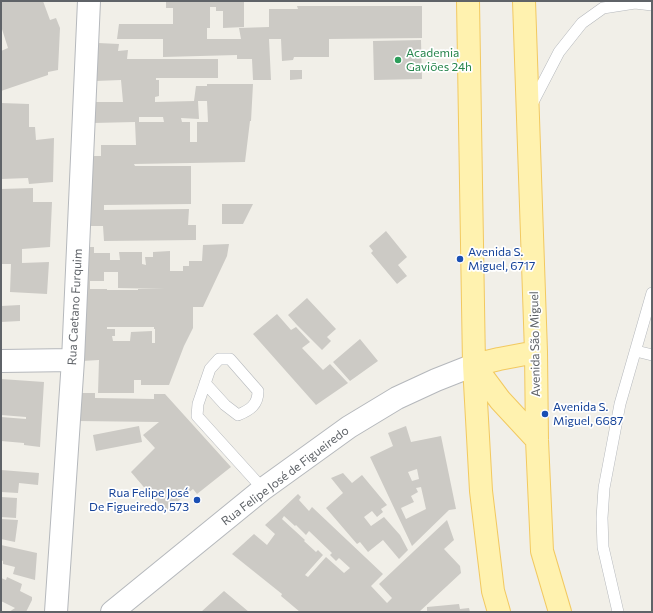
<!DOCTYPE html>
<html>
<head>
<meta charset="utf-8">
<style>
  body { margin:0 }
  #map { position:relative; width:653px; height:613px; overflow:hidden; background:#f1efe8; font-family:Commissioner,sans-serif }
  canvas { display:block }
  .frame { position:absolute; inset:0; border:2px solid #5f6368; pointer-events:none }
</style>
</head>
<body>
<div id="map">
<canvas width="653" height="613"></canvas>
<div class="frame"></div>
</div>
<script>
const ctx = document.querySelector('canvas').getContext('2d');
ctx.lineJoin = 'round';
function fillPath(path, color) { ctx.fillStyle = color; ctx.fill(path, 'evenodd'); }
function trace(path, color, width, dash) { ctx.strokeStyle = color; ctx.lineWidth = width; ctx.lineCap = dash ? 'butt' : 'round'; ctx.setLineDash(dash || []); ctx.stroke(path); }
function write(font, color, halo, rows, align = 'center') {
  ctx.font = font + ' Commissioner,sans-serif'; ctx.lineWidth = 3.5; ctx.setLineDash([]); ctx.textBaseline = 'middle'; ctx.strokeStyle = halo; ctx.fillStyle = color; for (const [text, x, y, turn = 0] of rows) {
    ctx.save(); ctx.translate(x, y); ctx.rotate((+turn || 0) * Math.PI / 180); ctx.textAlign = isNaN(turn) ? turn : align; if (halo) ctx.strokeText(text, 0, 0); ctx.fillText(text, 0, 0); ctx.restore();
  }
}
fillPath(new Path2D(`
  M1,1H43L50,20L56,18L60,28L58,70L48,72V75L1,91V51L8,48L1,26Z
  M166,1H244V27L223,28V11H216V7H210V28H207V39H241L239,28L269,27V9H298L297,6H422V38L329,39V57H294L293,60L282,61L281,39H269L271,80H253L252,59H237V55L163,57V39H117L119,24H173V8H166Z
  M421,40L422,79L374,80L373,41Z
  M98,43L119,44L118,51L128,50L127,59H218V78H156V80H159V96L155,97V102L194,101L196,86H207V84H253L251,121H250L245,162L134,164L135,166H191V204L104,205V210L189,209L188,225H196V240L104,241L103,226H87L91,156H101V145H136L135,122L93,123V102H123L121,80L95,81ZM198,101H207L208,122H197V142H190V122H182L181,118L199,119ZM139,117H163L164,122H139Z
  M290,70H302V79L290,80Z
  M1,103L29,104V127H35L36,140L54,138L53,182L29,184L28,178L1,179Z
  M33,188V202H52L50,247L22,249V263L49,262L47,294L10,292L11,264H1V189Z
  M222,204H253L243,224H222Z
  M386,231L407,257L398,265L407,276L397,284L371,253L373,251L369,246Z
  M229,244L227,256L203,307H193V328L184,346L169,385H141V380H134V393H98L99,360L82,361L86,247H94V253H110V260H120L119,252H142V264L146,265L145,257H153V252L170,251V271H183V266H189V261H202L203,245ZM104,272H118V288L165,289H138V290H107V289H90V281H104ZM107,327H154V329H155V343H152V331L131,332L130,341H113L112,336H115V329H107Z
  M307,298L336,329L327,337L331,341L322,350L297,325L288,315Z
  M20,305V321L1,322V306Z
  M277,314L291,330L296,327L310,342L302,348L323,370L330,364L348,383L316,405L253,334Z
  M360,339L378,361L350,381L333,362Z
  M1,379L44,382L40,447L24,445V443L1,441V417L26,419V417L1,415Z
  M80,393H95V398L154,399V394H165L231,467L197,494L193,489L165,512L131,472L155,448L143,435L159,422L78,421Z
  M139,426L142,442L96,451L93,435Z
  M406,426L411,442L441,436L456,509L449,510L412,546L370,457L393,446L388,433ZM417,469L419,479L412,481L408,472ZM421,487L426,509L406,519L401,508L414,502L411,496L418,492L416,488Z
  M1,470L39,473L38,485L19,483L18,493L1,492Z
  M343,473L352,483L362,475L387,505L381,509L383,512L377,517L372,511L364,517L371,526L384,517L400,535L408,550L399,559L383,540L368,552L360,542L357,544L326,508L343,493L331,478Z
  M298,494L301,497L299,500L309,511L312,507L383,574L371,586L387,603L392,598L379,584L447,520L454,540L444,549L460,566L461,573L419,612H300L281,596L282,594L232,554L254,534L267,545L275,534L265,525L276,515ZM284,516L295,526L296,525L306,535L309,531L332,553L330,555L336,561L339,558L350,568L344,573L326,557L308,577L305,575L323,555L318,550L316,552L304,541L305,540L282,519Z
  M1,497L17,498L16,518L1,517Z
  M1,519L18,520L15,542L1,539Z
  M1,545L37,553L35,580L13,574L15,567L3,564V561L1,560Z
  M7,577L22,584L20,591L32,597V600L26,612H9L15,608L1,601V578L6,580Z
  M224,591L249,612H201Z
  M459,604L460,609L469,608L470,612H427V607Z`), '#cccac5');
const service = new Path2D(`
  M532,104L559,52L582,23L603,8L635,3L652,5
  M636,351L652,355
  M205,383L225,405L238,415C250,410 258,405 258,391L230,359H219L210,369L198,404L197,416L263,489
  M618,612L603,547L602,518L604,488L620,404L652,293`);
const minor = new Path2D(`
  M1,361L73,360
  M56,612L73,360L89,1
  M112,612L263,489L349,427L397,398L436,380L474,365`);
const primary = new Path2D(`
  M468,1L474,365L481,491L493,591L499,612
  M524,1L536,352L537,440L542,551L560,612
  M536,352L499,359L474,365L500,400L537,440`);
trace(service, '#b5b8bc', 12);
trace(minor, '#b5b8bc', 24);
trace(primary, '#f2c960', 24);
trace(service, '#fff', 11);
trace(minor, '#fff', 22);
trace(primary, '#fff2af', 22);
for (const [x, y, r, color] of [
  [398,60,4,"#2e9e5b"],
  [460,259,4,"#1a4fb4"],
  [545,414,4,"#1a4fb4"],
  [197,500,4,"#1a4fb4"]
]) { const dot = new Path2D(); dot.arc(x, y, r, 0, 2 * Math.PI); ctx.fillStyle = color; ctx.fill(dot); trace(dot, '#fff', 1.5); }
write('12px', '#27864d', '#fff', [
  ["Academia",406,53],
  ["Gaviões 24h",406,67]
], 'left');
write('12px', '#164399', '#fff', [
  ["Avenida S.",468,252],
  ["Miguel, 6717",468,266],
  ["Avenida S.",553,407],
  ["Miguel, 6687",553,421],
  ["Rua Felipe José",189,493,"right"],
  ["De Figueiredo, 573",189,507,"right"]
], 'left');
write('12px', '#5f6368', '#fff', [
  ["Rua Caetano Furquim",75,307,-87],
  ["Avenida São Miguel",535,344,-91],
  ["Rua Felipe José de Figueiredo",285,476,-37]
]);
</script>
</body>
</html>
